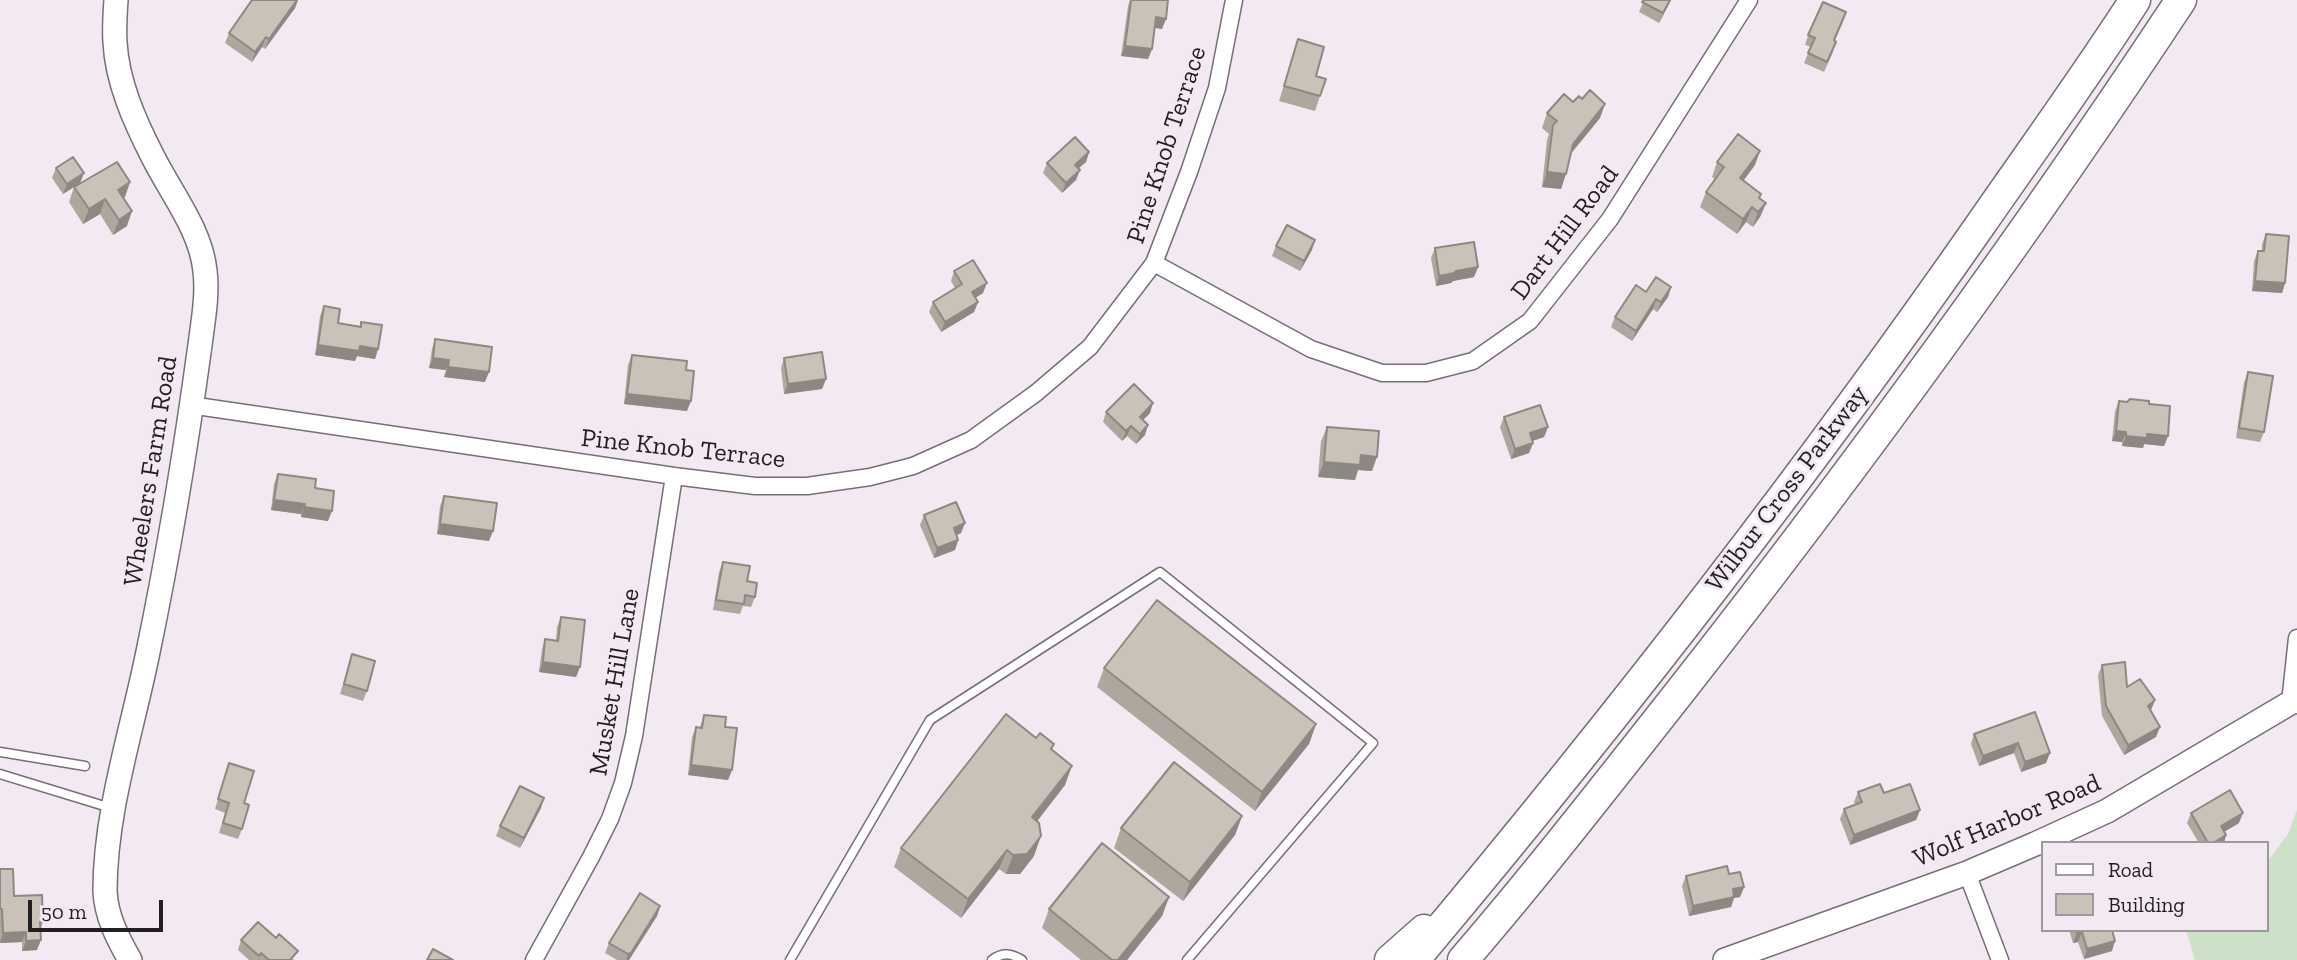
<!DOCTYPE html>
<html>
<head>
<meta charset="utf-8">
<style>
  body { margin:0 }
  #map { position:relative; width:2297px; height:960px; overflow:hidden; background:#f3e9f2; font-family:"Zilla Slab",serif }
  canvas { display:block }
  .legend { position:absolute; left:2041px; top:841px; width:228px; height:91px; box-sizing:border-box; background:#f3e9f2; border:2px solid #9f989f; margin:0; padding:9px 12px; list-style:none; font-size:21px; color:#221f22 }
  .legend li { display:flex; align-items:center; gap:14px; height:35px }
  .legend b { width:35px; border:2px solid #9f989f }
  .scale { position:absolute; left:28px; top:900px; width:135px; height:32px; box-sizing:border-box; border:4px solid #221f22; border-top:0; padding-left:9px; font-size:21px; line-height:24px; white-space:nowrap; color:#221f22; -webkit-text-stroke:5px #f3e9f2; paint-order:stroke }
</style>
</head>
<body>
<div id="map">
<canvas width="2297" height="960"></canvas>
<ul class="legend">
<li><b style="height:9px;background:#fff"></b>Road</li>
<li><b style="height:19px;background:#cac2b8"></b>Building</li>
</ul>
<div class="scale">50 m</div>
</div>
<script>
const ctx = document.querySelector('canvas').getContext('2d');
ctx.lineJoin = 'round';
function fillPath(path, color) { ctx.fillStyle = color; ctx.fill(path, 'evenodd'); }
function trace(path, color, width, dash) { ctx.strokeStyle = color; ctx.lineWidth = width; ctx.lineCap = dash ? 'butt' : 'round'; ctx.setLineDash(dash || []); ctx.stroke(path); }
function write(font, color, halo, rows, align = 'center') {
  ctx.font = font + ' "Zilla Slab",serif'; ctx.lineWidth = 6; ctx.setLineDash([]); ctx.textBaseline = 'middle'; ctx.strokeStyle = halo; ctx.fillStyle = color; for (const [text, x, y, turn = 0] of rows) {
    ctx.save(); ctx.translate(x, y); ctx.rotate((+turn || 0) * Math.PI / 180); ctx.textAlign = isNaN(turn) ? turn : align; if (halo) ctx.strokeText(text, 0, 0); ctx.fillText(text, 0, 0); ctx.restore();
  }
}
fillPath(new Path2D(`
  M2297,810V960H2195L2186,930H2267V862L2288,834Z`), '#cde1c8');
const lane = new Path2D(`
  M0,752L85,766
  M0,774L111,808
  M790,960L930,720L1160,572L1373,743L1187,960
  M992,960C1003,952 1011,953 1022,960`);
const street = new Path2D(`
  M1154,263L1311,349L1382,373H1426L1473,361L1530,321L1610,219L1749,0
  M190,405L674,476L755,486H807L870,477L913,466L971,440L1036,393L1090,347L1154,263L1189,172L1217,88L1234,0
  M2290,703L2297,638
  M1967,873L2000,960
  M534,960L591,857L610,819L623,783L634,736L674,476`);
const secondary = new Path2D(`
  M116,0C115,14 114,28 115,42C117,82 135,122 153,157C171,193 201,230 205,271C208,295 203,321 200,345C186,448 169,551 148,652C132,731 105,811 105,891C106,916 118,939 130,960
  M1725,960L1967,873L2035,844L2107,811L2290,703L2297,701`);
const highway = new Path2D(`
  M1390,960L1424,930
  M1414,960C1613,723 1804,478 1981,224C2033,149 2086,76 2135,0
  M1463,960C1538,873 1608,783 1679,693C1855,469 2024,238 2181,0`);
trace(lane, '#776e76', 11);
trace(street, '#776e76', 19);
trace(secondary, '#776e76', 26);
trace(highway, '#776e76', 33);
trace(lane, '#fff', 8);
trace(street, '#fff', 16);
trace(secondary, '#fff', 23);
trace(highway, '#fff', 30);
fillPath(new Path2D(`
  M298,0L295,8L265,49L262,47L252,62L225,43L229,33Z
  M1130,0H1168L1162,29L1155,28L1152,49L1148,59L1121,56L1128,6Z
  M1644,0H1671L1659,23L1639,12Z
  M1843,22L1834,41L1833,52L1824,72L1804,63L1811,47L1805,45L1808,35Z
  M1298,39L1316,76L1320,96L1315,111L1279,101Z
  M1573,102L1600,118L1570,155L1561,189L1542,187L1547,140L1549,134L1542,128L1547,113Z
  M1089,152L1086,162L1078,168L1076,180L1062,193L1043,173L1047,163Z
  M1717,162L1755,165L1743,181L1760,198L1766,203L1760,217L1753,227L1746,222L1737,234L1700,207L1706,192L1715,179L1712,177Z
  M56,168L84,173L80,183L63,194L52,178Z
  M130,182L124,198L127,226L113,235L100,214L83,224L69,202L74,187Z
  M2266,234L2285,283L2282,293L2252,291L2254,261L2258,251H2262V244Z
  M1276,246L1312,250L1300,271L1272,256Z
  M1435,248L1478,267L1474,277L1453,281L1451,283L1436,286L1431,258Z
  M954,271L983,293L975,298L978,302L974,312L941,332L929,312L933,302L955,288L951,281Z
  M1671,287L1668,297L1657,312L1653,309L1632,341L1611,327L1615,317L1646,292Z
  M324,306L338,323L360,326L361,322L378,349L375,359L357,356L355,361L315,355L320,316Z
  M435,339L485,382L444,377L446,370L429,368L432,349Z
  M632,355L686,370L687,411L624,404L628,365Z
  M784,358L826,379L822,389L784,394L781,368Z
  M2248,372L2264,432L2260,442L2236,438L2244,382Z
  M2119,401L2149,404L2168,436L2164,446L2144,444L2143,448L2122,446V442L2112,441L2115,411Z
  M1106,412L1150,413L1143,420L1145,435L1136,444L1127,436L1122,441L1103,422Z
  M1504,417L1548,427L1544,437L1532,441L1533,443L1529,453L1511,459L1500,427Z
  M1327,427L1372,471L1358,470L1355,480L1318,477L1321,441Z
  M278,474L315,488L328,521L301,517V514L271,510L274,484Z
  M444,496L489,541L437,534L440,506Z
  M924,515L961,533L957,535L958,540L955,550L934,558L920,525Z
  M723,562L747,581L755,597L751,607L743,606L740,614L713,610L719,572Z
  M561,617L580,667L576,677L539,672L542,649L545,639L556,640L557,627Z
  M352,654L367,691L363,701L340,694Z
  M2102,665L2127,687L2155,700L2150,711L2156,737L2124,755L2102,716L2098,675Z
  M1104,668L1316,724L1309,744L1255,811L1097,687Z
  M2035,712L2046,763L2021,772L2014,753L1979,766L1971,744L1974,734Z
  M704,715L725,727L732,770L728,780L688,775L692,737L696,727H700Z
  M1052,750L1065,785L1037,821L1034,856L1020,874H1006L999,869L961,918L894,867L901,848Z
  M229,763L244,803L242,829L238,839L219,833L225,813L215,809Z
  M1858,792L1884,793L1920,810L1916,820L1850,845L1840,819L1844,809L1855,804L1854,802Z
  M541,808L520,848L496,836L500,826Z
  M2191,813L2239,823L2224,832L2226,835L2224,843H2199L2187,823Z
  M1242,816L1235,835L1183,901L1114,848L1121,828Z
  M0,869L14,896L43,922L40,930L37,950L22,951V942L0,943Z
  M1729,874L1744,887L1740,897L1734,898L1731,907L1689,916L1682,886L1686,876Z
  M1169,897L1162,916L1127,960H1081L1042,928L1049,909Z
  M660,906L657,916L629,960H617L605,953L609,943Z
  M2069,930H2115L2113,933L2112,951L2084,959L2078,942L2073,943Z
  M241,940L295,960H249L238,950Z`), '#aea79e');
fillPath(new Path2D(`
  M298,0L295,8L265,49L269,39Z
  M1670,0H1671L1659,23L1663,13Z
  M1156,17L1166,19L1162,29L1152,27Z
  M266,37L262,47L252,62L255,52Z
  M1125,46L1152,49L1148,59L1121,56Z
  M1605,104L1600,118L1567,158L1573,144Z
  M1760,151L1755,165L1734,193L1740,178Z
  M1089,152L1086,162L1071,175L1075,165Z
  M1080,170L1076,180L1062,193L1066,183Z
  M1547,172L1566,174L1561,189L1542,187Z
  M84,173L80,183L63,194L67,184Z
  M130,182L125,197L113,205L118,190Z
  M105,199L100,214L83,224L89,209Z
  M1766,203L1760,217L1753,227L1758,212Z
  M1752,207L1746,222L1737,234L1743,219Z
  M132,211L127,226L113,235L119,220Z
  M1315,240L1312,250L1300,271L1304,261Z
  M1478,267L1474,277L1453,281L1451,283L1436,286L1439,276L1456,271Z
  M2255,281L2285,283L2282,293L2252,291Z
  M987,283L983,293L968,302L972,292Z
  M1671,287L1668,297L1657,312L1661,302Z
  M1656,299L1653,309L1632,341L1636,331Z
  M978,302L974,312L941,332L945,322Z
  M318,345L360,346L378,349L375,359L357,356L355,361L315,355Z
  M433,358L449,360L446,370L429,368Z
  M448,367L489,372L485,382L444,377Z
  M826,379L822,389L784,394L788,384Z
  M627,394L691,401L687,411L624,404Z
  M1153,403L1150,413L1136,427L1140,417Z
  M1148,425L1145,435L1136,444L1140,434Z
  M1131,426L1127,436L1122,441L1126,431Z
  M1548,427L1544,437L1526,443L1530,433Z
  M2116,431L2126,432L2122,442L2112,441Z
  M2147,434L2168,436L2164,446L2144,444L2143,448L2122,446L2126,436Z
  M1533,443L1529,453L1511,459L1515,449Z
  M1361,455L1377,457L1372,471L1358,470L1355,480L1318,477L1324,462Z
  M274,500L305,504L301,514L271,510Z
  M304,507L332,511L328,521L301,517Z
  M965,523L961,533L950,538L954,528Z
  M440,524L493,531L489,541L437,534Z
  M958,540L955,550L934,558L937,548Z
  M543,662L580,667L576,677L539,672Z
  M2155,700L2151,710L2144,716L2148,706Z
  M1316,724L1309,744L1255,811L1262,792Z
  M2160,727L2156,737L2124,755L2128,745Z
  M2018,743L2014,753L1979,766L1983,756Z
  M2050,753L2046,763L2021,772L2025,762Z
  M691,765L732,770L728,780L688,775Z
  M1072,766L1065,785L1025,837L1032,817Z
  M544,798L541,808L520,848L524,838Z
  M1920,810L1916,820L1850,845L1854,835Z
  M2243,813L2239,823L2217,836L2221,826Z
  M1242,816L1235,835L1183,901L1190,882Z
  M2226,835L2224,843H2213Z
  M1041,836L1034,856L1020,874H1006L1013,855Z
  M1007,850L999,869L961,918L968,899Z
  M1744,887L1740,897L1734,898L1731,907L1689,916L1693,906L1733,889Z
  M1169,897L1162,916L1127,960H1118Z
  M660,906L657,916L629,960H626L628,954Z
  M26,932L22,942L0,943L3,933Z
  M2082,932L2078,942L2073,943L2077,933Z
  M41,940L37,950L22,951L26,941Z
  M2115,941L2112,951L2084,959L2087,949Z`), '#8d8881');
const building = new Path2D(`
  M252,0H297L269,39L266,37L255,52L229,33Z
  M1131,0H1168L1166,19L1156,17L1152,49L1125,46Z
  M1644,0H1670L1663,13L1642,2Z
  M1823,2L1846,12L1834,40L1836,42L1827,62L1808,53L1815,38L1808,35Z
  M1298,39L1324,47L1316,76L1326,79L1320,96L1284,86Z
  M1590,90L1605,104L1573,144L1566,174L1547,172L1553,125L1557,121L1547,113L1564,94L1573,102L1579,96L1582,99Z
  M1738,134L1760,151L1740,178L1761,194L1759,198L1766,203L1758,212L1752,207L1743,219L1706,192L1724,167L1717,162Z
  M1075,137L1089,152L1075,165L1080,170L1066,183L1047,163Z
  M73,157L84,173L67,184L56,168Z
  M117,162L130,182L118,190L132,211L119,220L105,199L89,209L74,187Z
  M1287,225L1315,240L1304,261L1276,246Z
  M2266,234L2289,236L2285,283L2255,281L2258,251H2264Z
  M1474,242L1478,267L1456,271L1454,273L1439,276L1435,248Z
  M973,260L987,283L972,292L978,302L945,322L933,302L962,284L954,271Z
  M1656,277L1671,287L1661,302L1656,299L1636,331L1615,317L1636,285L1646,292Z
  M324,306L340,309L338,323L361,327V322L382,325L378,349L360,346L359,351L318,345Z
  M435,339L492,347L489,372L448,367L449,360L433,358Z
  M822,352L826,379L788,384L784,358Z
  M632,355L687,361L686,370L694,371L691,401L627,394Z
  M2248,372L2273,376L2264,432L2239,428Z
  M1134,384L1153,403L1140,417L1148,425L1140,434L1131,426L1126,431L1106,412Z
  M2130,399L2149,401V404L2170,406L2168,436L2147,434V438L2126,436V432L2116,431L2119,401L2127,402Z
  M1540,405L1548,427L1530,433L1533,443L1515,449L1504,417Z
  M1327,427L1379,431L1377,457L1361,455L1360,465L1324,462Z
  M278,474L316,479L315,488L334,491L332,511L304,507L305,504L274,500Z
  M444,496L497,503L493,531L440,524Z
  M956,502L965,523L954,528L958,540L937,548L924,515Z
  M723,562L750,566L747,581L757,583L755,597L745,595L744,604L716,600Z
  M1157,600L1316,724L1262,792L1104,668Z
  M561,617L585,620L580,667L543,662L545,639L558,641Z
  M352,654L375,661L367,691L344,684Z
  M2125,662L2127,687L2140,679L2155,700L2148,706L2160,727L2128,745L2106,706L2102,665Z
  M2035,712L2050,753L2025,762L2018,743L1983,756L1974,734Z
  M1006,714L1036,738L1040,733L1054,744L1051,749L1072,766L1032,817L1039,823L1041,836L1027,854L1013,855L1007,850L968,899L901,848Z
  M704,715L726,717L725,727L737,728L732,770L691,765L696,727L702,728Z
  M1174,762L1242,816L1190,882L1121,828Z
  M229,763L254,771L244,803L249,805L242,829L223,823L229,803L218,799Z
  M1880,784L1884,793L1910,784L1920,810L1854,835L1844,809L1862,802L1858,792Z
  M520,786L544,798L524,838L500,826Z
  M2230,790L2243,813L2221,826L2226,835L2213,843H2208L2191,813Z
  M1102,843L1169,897L1118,960H1112L1049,909Z
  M1727,866L1729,874L1740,872L1744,887L1733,889L1734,897L1693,906L1686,876Z
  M0,869H13L14,896L42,895L43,922H40L41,940L26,941V932L3,933L2,909H0Z
  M640,893L660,906L631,953L628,954L609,943Z
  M258,922L276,938L279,934L298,951L290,960H269L261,953L259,956L241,940Z
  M2076,930H2112L2115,941L2087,949L2082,932L2077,933Z
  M433,949L453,960H427Z`);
fillPath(building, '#cac2b8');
trace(building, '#8d8881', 2);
write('26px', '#221f22', '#f3e9f2', [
  ["Pine Knob Terrace",1167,145,-72],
  ["Dart Hill Road",1565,233,-53],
  ["Pine Knob Terrace",683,449,6],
  ["Wheelers Farm Road",151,471,-81],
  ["Wilbur Cross Parkway",1787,489,-53],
  ["Musket Hill Lane",615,682,-80],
  ["Wolf Harbor Road",2007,821,-23]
]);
</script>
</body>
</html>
